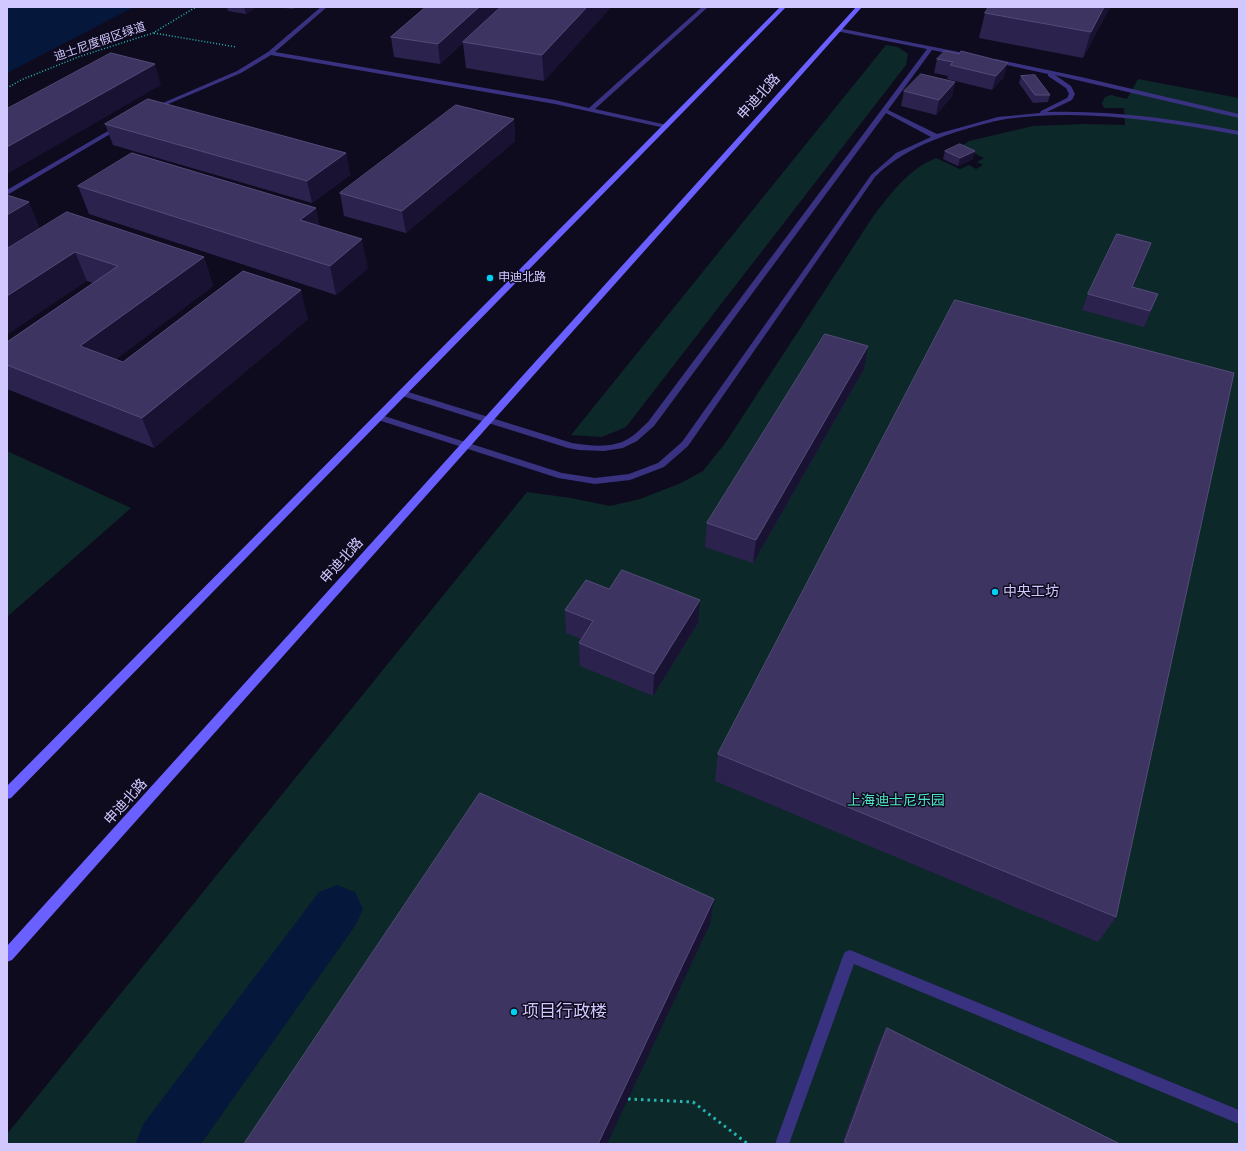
<!DOCTYPE html>
<html>
<head>
<meta charset="utf-8">
<style>
  body { margin:0 }
  #map { position:relative; width:1246px; height:1151px; overflow:hidden; background:#0f0b1e; font-family:"Fira Sans Condensed",sans-serif }
  canvas { display:block }
  .frame { position:absolute; inset:0; border:8px solid #d1c8ff; pointer-events:none }
</style>
</head>
<body>
<div id="map">
<canvas width="1246" height="1151"></canvas>
<div class="frame"></div>
</div>
<script>
const ctx = document.querySelector('canvas').getContext('2d');
ctx.lineJoin = 'round';
function fillPath(path, color) { ctx.fillStyle = color; ctx.fill(path, 'evenodd'); }
function trace(path, color, width, dash) { ctx.strokeStyle = color; ctx.lineWidth = width; ctx.lineCap = dash ? 'butt' : 'round'; ctx.setLineDash(dash || []); ctx.stroke(path); }
function write(font, color, halo, rows, align = 'center') {
  ctx.font = font + ' "Fira Sans Condensed","Noto Sans SC",sans-serif'; ctx.lineWidth = 3; ctx.setLineDash([]); ctx.textBaseline = 'middle'; ctx.strokeStyle = halo; ctx.fillStyle = color; for (const [text, x, y, turn = 0] of rows) {
    ctx.save(); ctx.translate(x, y); ctx.rotate((+turn || 0) * Math.PI / 180); ctx.textAlign = isNaN(turn) ? turn : align; if (halo) ctx.strokeText(text, 0, 0); ctx.fillText(text, 0, 0); ctx.restore();
  }
}
fillPath(new Path2D(`
  M886,45L898,47L908,54L906,65L626,427L602,437L571,435Z
  M1138,79L1239,98V1144H7V1134L527,492L571,498L610,506L640,499L681,483L703,471L726,442L874,215C892,192 909,169 936,158L960,169L969,165L976,169L983,165L977,162L984,158L960,147L969,141L1033,126L1085,124L1125,125L1124,108H1104L1102,103L1105,97L1111,95L1127,99Z
  M7,451L131,508L7,617Z`), '#0d2829');
fillPath(new Path2D(`
  M7,7H134L7,73Z`), '#06173c');
fillPath(new Path2D(`
  M337,885L355,892L363,909L355,926L201,1144H135L144,1123L319,892Z`), '#06173c');
trace(new Path2D(`
  M154,33L236,47
  M7,88L21,80L78,57L153,33L196,7`), '#25b6b4', 1.5, [1, 2]);
trace(new Path2D(`
  M628,1099L693,1102L748,1144`), '#25b6b4', 3, [2.5, 4]);
fillPath(new Path2D(`
  M321,7H327L275,52L555,100L589,108L702,7H708L595,109L667,125V127L665,128L555,104L271,55L241,73L154,110L149,109L237,71L268,52Z
  M838,28L974,55L975,56L972,58L932,50L888,110L937,134L998,117L1040,113L1041,111L1067,98L1069,94L1066,88L1048,76V74L993,62L992,61L995,59L1081,77L1239,114V118L1055,75L1071,86L1075,94L1072,100L1047,112C1111,110 1176,119 1239,131V135C1165,121 1082,108 1006,119C989,122 973,127 956,132C926,142 898,154 875,177L688,446L664,467L630,480L595,484L558,478L375,419L374,417L375,415H381L562,473L595,478L629,474L658,463L682,442L871,175L896,153L931,137L886,113L654,426L637,441L623,448L604,451L579,450L568,448L399,395L398,393L402,390L405,391L572,443C591,446 614,449 631,437C637,433 642,427 648,422L927,49L836,31L835,30Z
  M120,124L123,126L122,127L7,195V190Z
  M850,950L1239,1110V1124L854,964L789,1144H775L843,956L845,952Z`), '#393281');
fillPath(new Path2D(`
  M780,7H786L11,798L7,799V786Z
  M856,7H862L12,960L7,962V946Z`), '#6a5fff');
fillPath(new Path2D(`
  M227,7H256L246,14L228,11Z
  M276,7H296L293,9Z
  M426,7H611L544,81L466,68L463,43L440,64L394,57L391,37Z
  M1110,7L1083,58L979,38L985,13Z
  M945,51L1004,77L992,90L947,79L948,76L934,73L937,59Z
  M1021,76L1050,95L1048,102L1033,103L1019,83Z
  M955,82L952,96L936,115L901,106L904,91Z
  M514,119L515,141L406,233L344,216L340,193Z
  M105,124L346,153L350,175L312,203L113,145Z
  M945,151L973,159L958,166L943,159Z
  M78,186L320,226L368,268L336,295L89,214Z
  M40,229L204,257L213,286L116,359L123,362L308,319L154,448L7,389V342L93,283L87,281Z
  M1145,259L1132,287L1158,294L1144,327L1082,310L1088,294Z
  M868,346L864,369L753,563L705,547L707,523Z
  M565,610L698,623L653,696L580,666L579,643L581,639L566,633Z
  M718,754L1116,917L1098,942L715,781Z
  M887,1028L1120,1144H842L878,1045Z`), '#2c224e');
fillPath(new Path2D(`
  M244,7H256L246,14Z
  M479,7H502L440,64L438,44Z
  M587,7H611L544,81L542,55Z
  M1104,7H1110L1083,58L1091,32Z
  M1008,63L1004,77L992,90L996,76Z
  M155,64L161,85L7,174V147Z
  M955,82L952,96L936,115L939,100Z
  M514,119L515,141L406,233L402,211Z
  M975,151L973,159L958,166L960,158Z
  M346,153L350,175L312,203L307,181Z
  M29,202L41,231L7,252V215Z
  M316,208L322,237L300,220Z
  M362,239L368,268L336,295L330,266Z
  M1151,243L1145,259L1126,303L1132,287Z
  M75,252L87,281L7,335V296Z
  M204,257L213,286L94,376L80,346Z
  M301,290L308,319L154,448L142,418Z
  M868,346L864,369L753,563L756,540Z
  M700,600L698,623L653,696L654,674Z
  M714,899L710,924L607,1144H598Z`), '#191233');
const building = new Path2D(`
  M426,7H479L438,44L391,37Z
  M501,7H587L542,55L463,42Z
  M989,7H1104L1091,32L985,13Z
  M945,51L959,54L961,51L1008,63L996,76L950,65L953,62L937,59Z
  M111,53L155,64L7,147V109Z
  M921,74L955,82L939,100L904,91Z
  M1035,75L1050,95H1035L1021,76Z
  M148,99L346,153L307,181L105,124Z
  M456,105L514,119L402,211L340,193Z
  M960,144L975,151L960,158L945,151Z
  M132,153L316,208L300,220L362,239L330,266L78,186Z
  M7,195L29,202L7,215Z
  M67,212L204,257L80,346L123,362L243,271L301,290L142,418L7,365V342L118,266L75,252L7,296V249Z
  M1117,234L1151,243L1132,287L1158,294L1150,311L1088,294Z
  M955,300L1234,373L1116,917L718,754Z
  M825,334L868,346L756,540L707,523Z
  M622,570L700,600L654,674L579,643L593,621L565,610L586,580L609,589Z
  M480,793L714,899L598,1144H244Z
  M887,1028L1120,1144H849L845,1142Z`);
fillPath(building, '#3e3461');
trace(building, '#554b7a', 1);
for (const [x, y, r, color] of [
  [490,278,4,"#00d0f3"],
  [995,592,4,"#00d0f3"],
  [514,1012,4,"#00d0f3"]
]) { const dot = new Path2D(); dot.arc(x, y, r, 0, 2 * Math.PI); ctx.fillStyle = color; ctx.fill(dot); trace(dot, '#0f0b1e', 1.5); }
write('12px', '#d1c8ff', '#0f0b1e', [
  ["迪士尼度假区绿道",100,42,-19]
]);
write('12px', '#d1c8ff', '#0f0b1e', [
  ["申迪北路",498,278]
], 'left');
write('14px', '#d1c8ff', '#0f0b1e', [
  ["申迪北路",759,97,-48],
  ["申迪北路",342,561,-48],
  ["申迪北路",126,802,-48]
]);
write('14px', '#d1c8ff', '#0f0b1e', [
  ["中央工坊",1003,592]
], 'left');
write('14px', '#4de6c6', '#0f0b1e', [
  ["上海迪士尼乐园",896,801]
]);
write('17px', '#d1c8ff', '#0f0b1e', [
  ["项目行政楼",522,1012]
], 'left');
</script>
</body>
</html>
